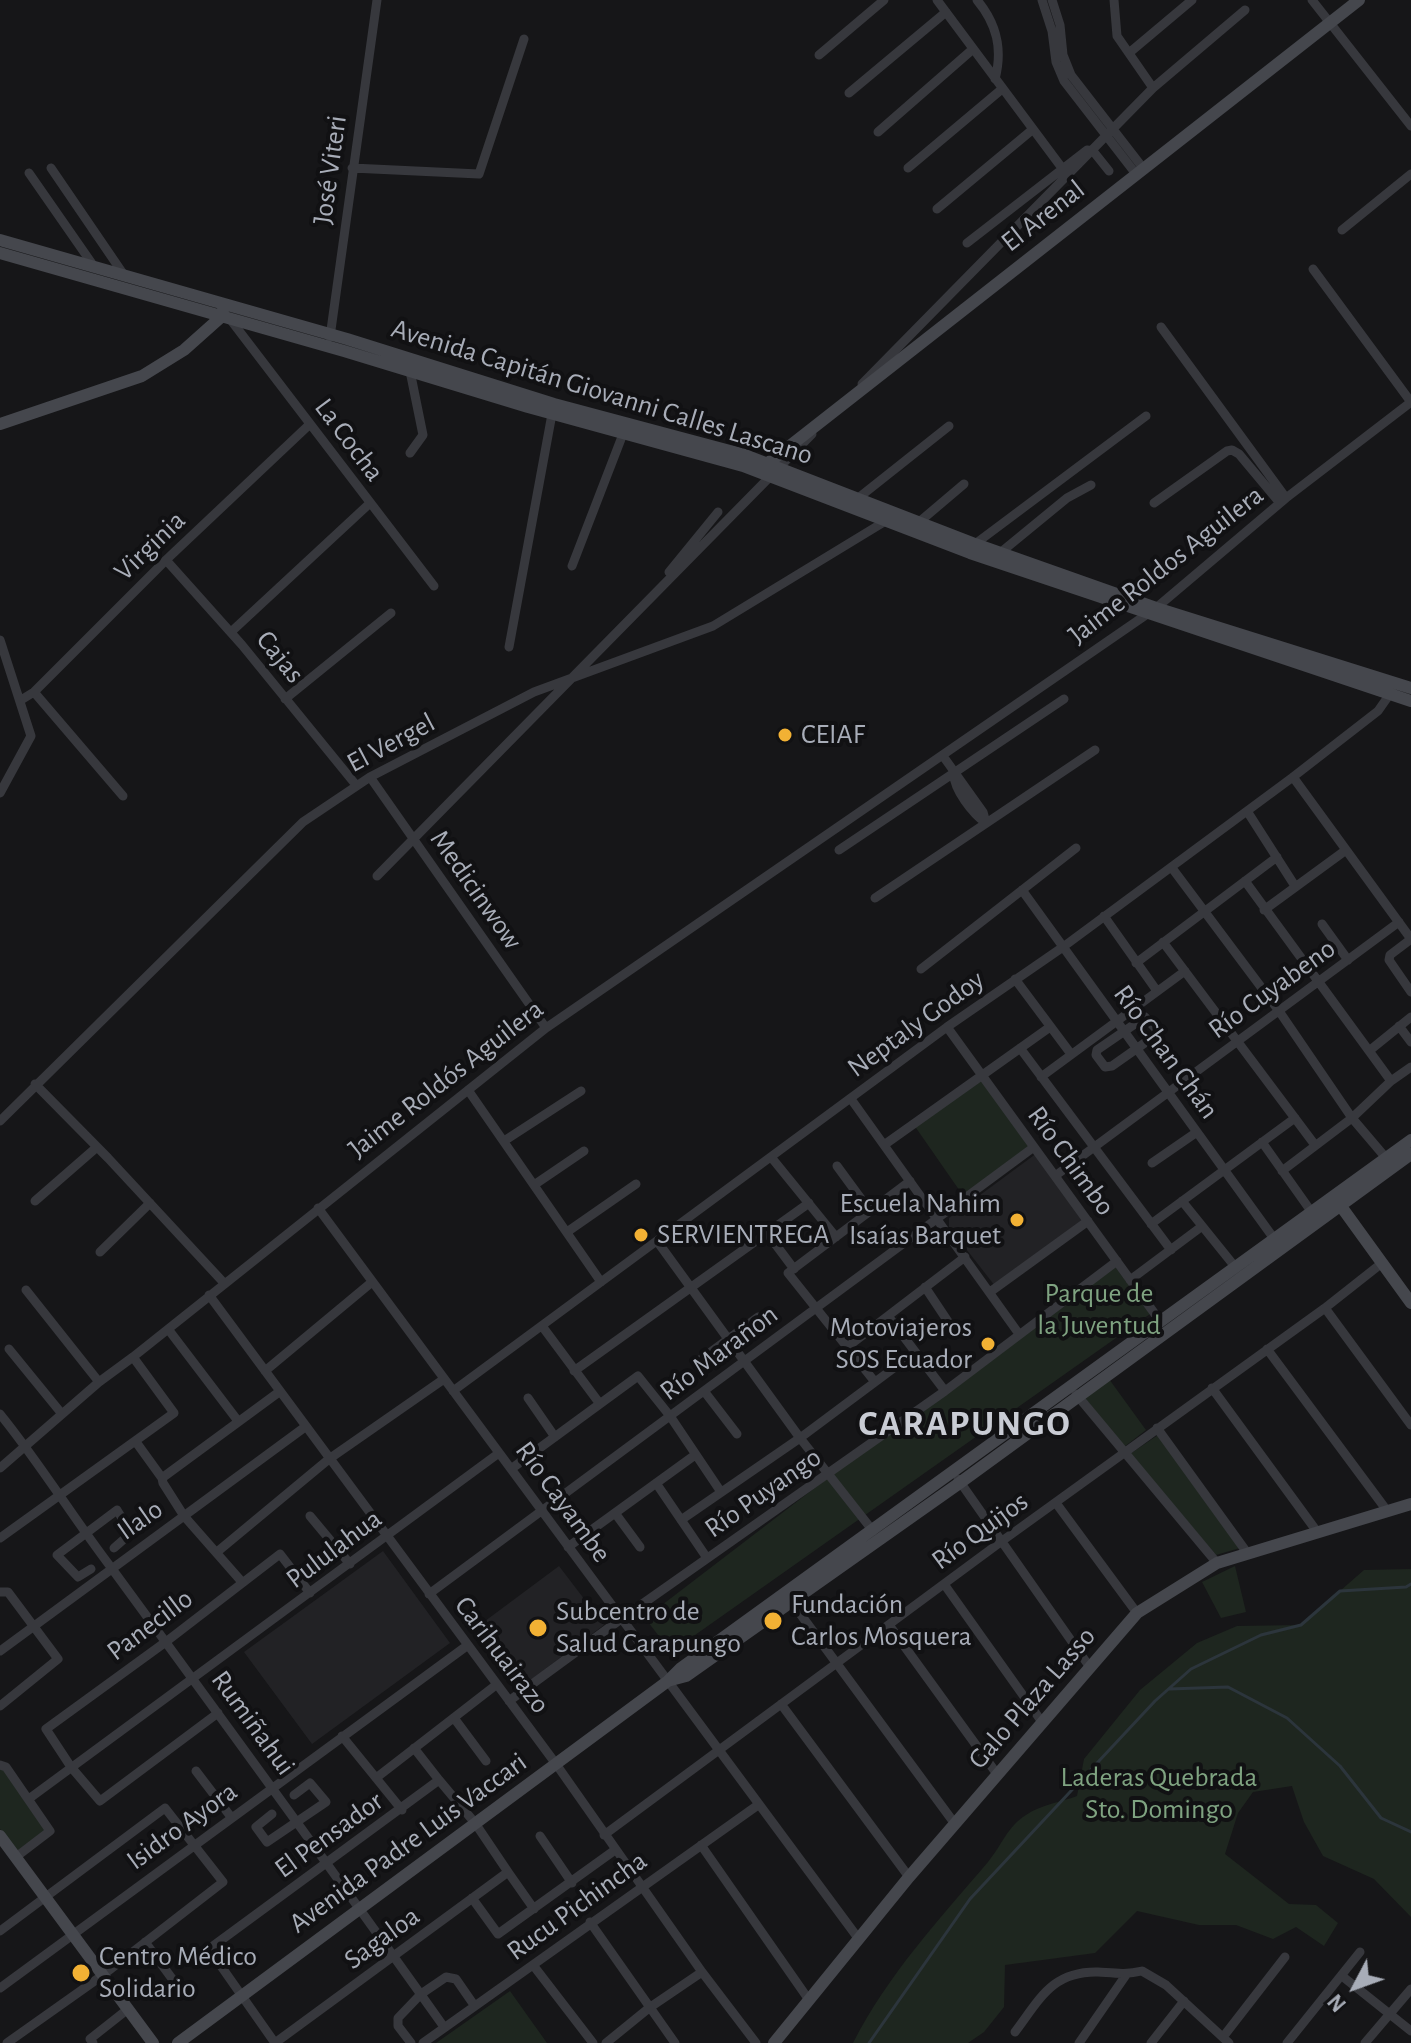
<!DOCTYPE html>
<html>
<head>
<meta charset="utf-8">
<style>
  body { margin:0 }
  #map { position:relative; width:1411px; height:2043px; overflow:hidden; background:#161618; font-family:"Alegreya Sans",sans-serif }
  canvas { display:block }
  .north { position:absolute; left:1315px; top:1947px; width:80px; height:80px; -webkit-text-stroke:6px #111113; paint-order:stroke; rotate:229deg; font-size:22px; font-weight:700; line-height:32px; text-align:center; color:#a8adb8 }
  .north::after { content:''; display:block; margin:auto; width:28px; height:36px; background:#a8adb8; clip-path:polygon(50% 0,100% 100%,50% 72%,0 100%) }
</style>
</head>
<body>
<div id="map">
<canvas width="1411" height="2043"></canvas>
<div class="north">N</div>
</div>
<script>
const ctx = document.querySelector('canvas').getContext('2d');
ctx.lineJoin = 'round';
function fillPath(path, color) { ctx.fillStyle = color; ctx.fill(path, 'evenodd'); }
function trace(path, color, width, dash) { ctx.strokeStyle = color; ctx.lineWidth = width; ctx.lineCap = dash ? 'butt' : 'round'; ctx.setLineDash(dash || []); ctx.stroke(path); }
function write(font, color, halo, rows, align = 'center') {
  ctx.font = font + ' "Alegreya Sans",sans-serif'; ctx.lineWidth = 8; ctx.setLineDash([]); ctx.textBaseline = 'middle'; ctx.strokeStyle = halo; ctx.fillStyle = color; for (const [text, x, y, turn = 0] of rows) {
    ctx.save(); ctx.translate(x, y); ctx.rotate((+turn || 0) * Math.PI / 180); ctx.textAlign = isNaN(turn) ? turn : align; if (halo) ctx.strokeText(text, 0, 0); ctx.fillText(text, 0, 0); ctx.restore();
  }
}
fillPath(new Path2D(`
  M1037,1153L1086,1221L995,1286L949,1227V1218Z
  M383,1551L450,1643L312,1744L244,1652Z
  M559,1566L604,1625L517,1690L473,1630Z`), '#222225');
fillPath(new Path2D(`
  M980,1077L1031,1145L964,1197L914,1125Z
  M1111,1261L1150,1314L671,1652L645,1618Z
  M1109,1379L1146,1430L1124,1447L1084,1397Z
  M1158,1435L1240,1548L1216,1555L1130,1454Z
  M1235,1566L1246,1612L1221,1618L1202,1582Z
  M1411,1569V1917L1374,1879L1323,1856L1304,1822L1292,1786L1253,1792L1238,1813L1225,1854L1289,1904L1316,1905L1338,1923L1324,1946L1296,1927L1273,1939L1236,1925H1199L1137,1911L1095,1953L1005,1965L1004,2007L984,2032L968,2043H853C889,1973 938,1921 988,1862C1002,1845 1007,1827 1026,1815C1040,1805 1061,1802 1077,1796L1084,1759L1140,1690L1197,1643L1237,1626L1301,1625L1364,1570Z
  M2,1766L49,1831L18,1853L0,1829V1768Z
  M510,1991L547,2043H436Z`), '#1e261f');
trace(new Path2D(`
  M1169,1689L1228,1687L1287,1718L1340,1766L1381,1818L1411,1832
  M869,2043L970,1899L1155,1701L1191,1669L1261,1635L1301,1625L1340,1591L1406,1587L1411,1584`), '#2c353c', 3);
trace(new Path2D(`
  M937,0L1062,168
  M977,0C997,24 1003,49 995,79
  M1042,0L1052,31L1056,62L1064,81L1136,174
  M1052,0L1060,25L1063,55L1071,75L1143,168
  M1114,0L1117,36L1153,88
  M1312,0L1411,126
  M1129,53L1192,0
  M819,55L884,0
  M849,93L946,12
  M878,132L973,49
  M51,168L124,275
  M352,168L479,174L524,39
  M908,168L1002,89
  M29,173L93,265
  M937,209L1032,130
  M1342,230L1411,174
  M967,243L1087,150L1093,151L1109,171
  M1313,269L1411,402
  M230,319L434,586
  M1161,327L1286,498
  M330,337L377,0
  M410,371L423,435L410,453
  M862,384L1153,88L1245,10
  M857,499L949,426
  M1154,503L1227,451L1232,450L1239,454L1280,503
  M918,523L964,484
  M975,544L1146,416
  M1000,553L1067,498L1091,485
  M166,560L242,645L356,785
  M572,566L623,434
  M669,572L718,512
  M231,632L369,504
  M0,640L31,736L0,793
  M509,647L552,414
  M34,692L123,796
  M285,699L391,613
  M21,700L34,692L166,560L310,424
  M943,756L983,812L986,823
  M954,773C953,789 973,814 986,823
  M370,777L546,1028
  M1293,777L1411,939
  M1247,811L1295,886
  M839,850L1064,699
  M1172,868L1279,1011L1352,1118L1386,1158
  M377,876L812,434
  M1245,881L1391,1081
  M1022,890L1275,1240
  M875,898L1095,750
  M1264,910L1346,850
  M1104,916L1157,991
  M1322,924L1348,960
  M1411,939L1390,955L1389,960L1411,992
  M1163,942L1315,1145
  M1136,963L1277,857
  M921,969L1076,848
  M1015,979L1071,1054
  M1145,1017L1156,1029V1035L1112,1066L1105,1067L1096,1055L1097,1050Z
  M1399,1026L1411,1042
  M947,1027L1160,1321
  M1020,1048L1171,1250
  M1369,1051L1411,1017
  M1041,1077L1185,971
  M35,1084L108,1158L224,1283
  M468,1090L601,1282
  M851,1099L1019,1334
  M0,1121L303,822L370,777L534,692L713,626L884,522
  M504,1141L581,1091
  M1262,1142L1313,1214
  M884,1145L1050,1027
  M771,1157L836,1237
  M1152,1163L1197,1132
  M837,1166L870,1211
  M1282,1171L1352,1118L1391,1081L1411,1067
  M1055,1176L1399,922
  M534,1185L584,1151
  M35,1201L97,1147
  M1182,1201L1236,1268
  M318,1208L858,1938
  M1151,1224L1295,1118
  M567,1232L636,1184
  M767,1233L794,1269
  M657,1241L800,1438L873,1531
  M100,1252L150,1203
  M1130,1280L1201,1227
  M925,1287L957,1335
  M26,1290L99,1382
  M990,1292L1088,1221
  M209,1295L556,1764L702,1972L756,2043
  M1325,1308L1411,1425
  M888,1316L945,1391
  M542,1326L600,1404
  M168,1329L238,1421
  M846,1348L965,1257
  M9,1349L62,1414
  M1267,1349L1388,1512
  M697,1362L758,1317
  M265,1371L372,1282
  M574,1371L809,1203
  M875,1382L788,1273L910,1181
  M1212,1388L1318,1533
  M453,1391L947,1027L1063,947L1293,777L1378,711L1392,691
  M704,1391L737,1434
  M1076,1394L1217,1563
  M528,1398L555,1437
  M0,1414C39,1462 72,1516 110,1566C222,1719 334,1872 444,2027
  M1157,1428L1248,1554
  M136,1442L162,1478L163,1483L184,1516L242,1582
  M0,1468L99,1382L133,1357L546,1028L1156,608L1286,498L1411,402
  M511,1469L638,1376L670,1416L721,1492
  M162,1478L279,1392
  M958,1479L1089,1666
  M656,1483L707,1558
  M1056,1503L1137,1613
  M615,1513L640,1547
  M310,1516L350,1564
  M681,1520L800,1438L914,1353
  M0,1538L174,1413L133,1357
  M568,1547L695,1455
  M217,1552L329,1459L444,1379
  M91,1569L78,1577L57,1555L117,1510L131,1533L114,1548
  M944,1584L1042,1722
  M0,1592H8L58,1659L0,1706
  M429,1594L1034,1147
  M790,1600L955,1824
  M889,1625L997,1774
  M0,1651L305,1427
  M509,1701L621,1619L945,1391L1117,1261
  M781,1704L909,1877
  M218,1713L100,1801L71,1767L46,1729L167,1641L280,1554L310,1593
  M454,1718L486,1761
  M342,1736L402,1810
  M414,1748L439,1780
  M0,1765L6,1767L50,1831L16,1857
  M196,1771L231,1817
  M376,1778L496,1685
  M439,1780L475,1823L508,1872L275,2043L209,1949Z
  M30,1798L499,1453
  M272,1814L256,1827L267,1842L326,1802L310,1783L294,1795
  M604,1835L1002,1541L1325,1308L1382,1263
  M540,1836L572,1883
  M701,1845L809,2000
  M508,1872L534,1909
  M472,1898L498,1934L615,1850
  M590,1922L675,2043
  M0,1931L165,1808L223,1882L103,1975L7,2043
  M145,1942L179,1988
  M533,1965L593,2043
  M1342,1976L1411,2031
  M0,1988L468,1645
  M1015,2032C1040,1999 1052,1971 1098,1972C1114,1973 1126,1975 1142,1971L1166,1985L1229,2043
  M1223,2037L1285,1957
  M93,2043L90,2039L128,2009
  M411,2043L398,2026V2018L421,1994L446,1977L456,1979L474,2005
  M423,2043L758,1805
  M606,2043L649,2008L702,1972
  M1079,2043L1126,1975
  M1151,2043L1184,2001
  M1287,2043L1360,1952
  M1365,2043L1411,1989`), '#37383d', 9);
trace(new Path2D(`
  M0,240L347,339L554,404L745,455L975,544L1156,608L1411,688
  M0,253L344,351L528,407L743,466L970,553L1411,701
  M0,424L142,376L184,350L221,317L223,310
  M763,467L1359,0
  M1335,1198L1411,1303
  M671,1680L686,1676L961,1482L1411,1154
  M0,1836L153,2043
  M178,2043L668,1681L681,1668L1411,1140
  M774,2043L909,1877L1137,1613L1217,1563L1411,1504`), '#45474d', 12);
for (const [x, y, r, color] of [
  [785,735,8,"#f2b134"],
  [1017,1220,8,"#f2b134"],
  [641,1235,8,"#f2b134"],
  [988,1344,8,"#f2b134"],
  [773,1621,10,"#f2b134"],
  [538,1628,10,"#f2b134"],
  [81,1973,10,"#f2b134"]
]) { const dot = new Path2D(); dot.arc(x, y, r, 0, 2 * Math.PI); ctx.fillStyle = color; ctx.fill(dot); trace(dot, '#111113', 3); }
write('28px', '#a8adb8', '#111113', [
  ["José Viteri",330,170,-82],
  ["El Arenal",1043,216,-38],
  ["Avenida Capitán Giovanni Calles Lascano",602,392,17],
  ["La Cocha",349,440,53],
  ["Virginia",150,546,-44],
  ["Jaime Roldos Aguilera",1166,565,-38],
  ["Cajas",280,657,51],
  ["El Vergel",391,743,-28],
  ["Medicinwow",476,890,55],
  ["Río Cuyabeno",1272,989,-36],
  ["Neptaly Godoy",916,1024,-36],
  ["Río Chan Chán",1166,1052,54],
  ["Jaime Roldós Aguilera",446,1079,-38],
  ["Río Chimbo",1071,1161,54],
  ["Río Marañon",719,1353,-37],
  ["Río Puyango",763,1493,-35],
  ["Río Cayambe",563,1502,54],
  ["Ilalo",140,1520,-35],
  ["Río Quijos",980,1531,-36],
  ["Pululahua",334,1549,-37],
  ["Panecillo",150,1625,-37],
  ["Carihuairazo",502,1655,53],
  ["Galo Plaza Lasso",1032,1698,-49],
  ["Rumiñahui",253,1723,54],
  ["Isidro Ayora",182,1826,-36],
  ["El Pensador",329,1835,-36],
  ["Avenida Padre Luis Vaccari",408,1843,-36],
  ["Rucu Pichincha",577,1906,-36],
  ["Sagaloa",382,1938,-36]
]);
write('28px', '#a8adb8', '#111113', [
  ["CEIAF",801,735],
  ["Escuela Nahim",1001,1204,"right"],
  ["Isaías Barquet",1001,1236,"right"],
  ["SERVIENTREGA",657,1235],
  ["Motoviajeros",972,1328,"right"],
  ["SOS Ecuador",972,1360,"right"],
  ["Fundación",791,1605],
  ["Carlos Mosquera",791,1637],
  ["Subcentro de",556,1612],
  ["Salud Carapungo",556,1644],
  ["Centro Médico",99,1957],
  ["Solidario",99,1989]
], 'left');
write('28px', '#7fa381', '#111113', [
  ["Parque de",1099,1294],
  ["la Juventud",1099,1326],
  ["Laderas Quebrada",1159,1778],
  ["Sto. Domingo",1159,1810]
]);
ctx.letterSpacing = '2px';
write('bold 36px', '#c9ccd4', '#111113', [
  ["CARAPUNGO",965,1424]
]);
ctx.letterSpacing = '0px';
</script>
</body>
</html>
